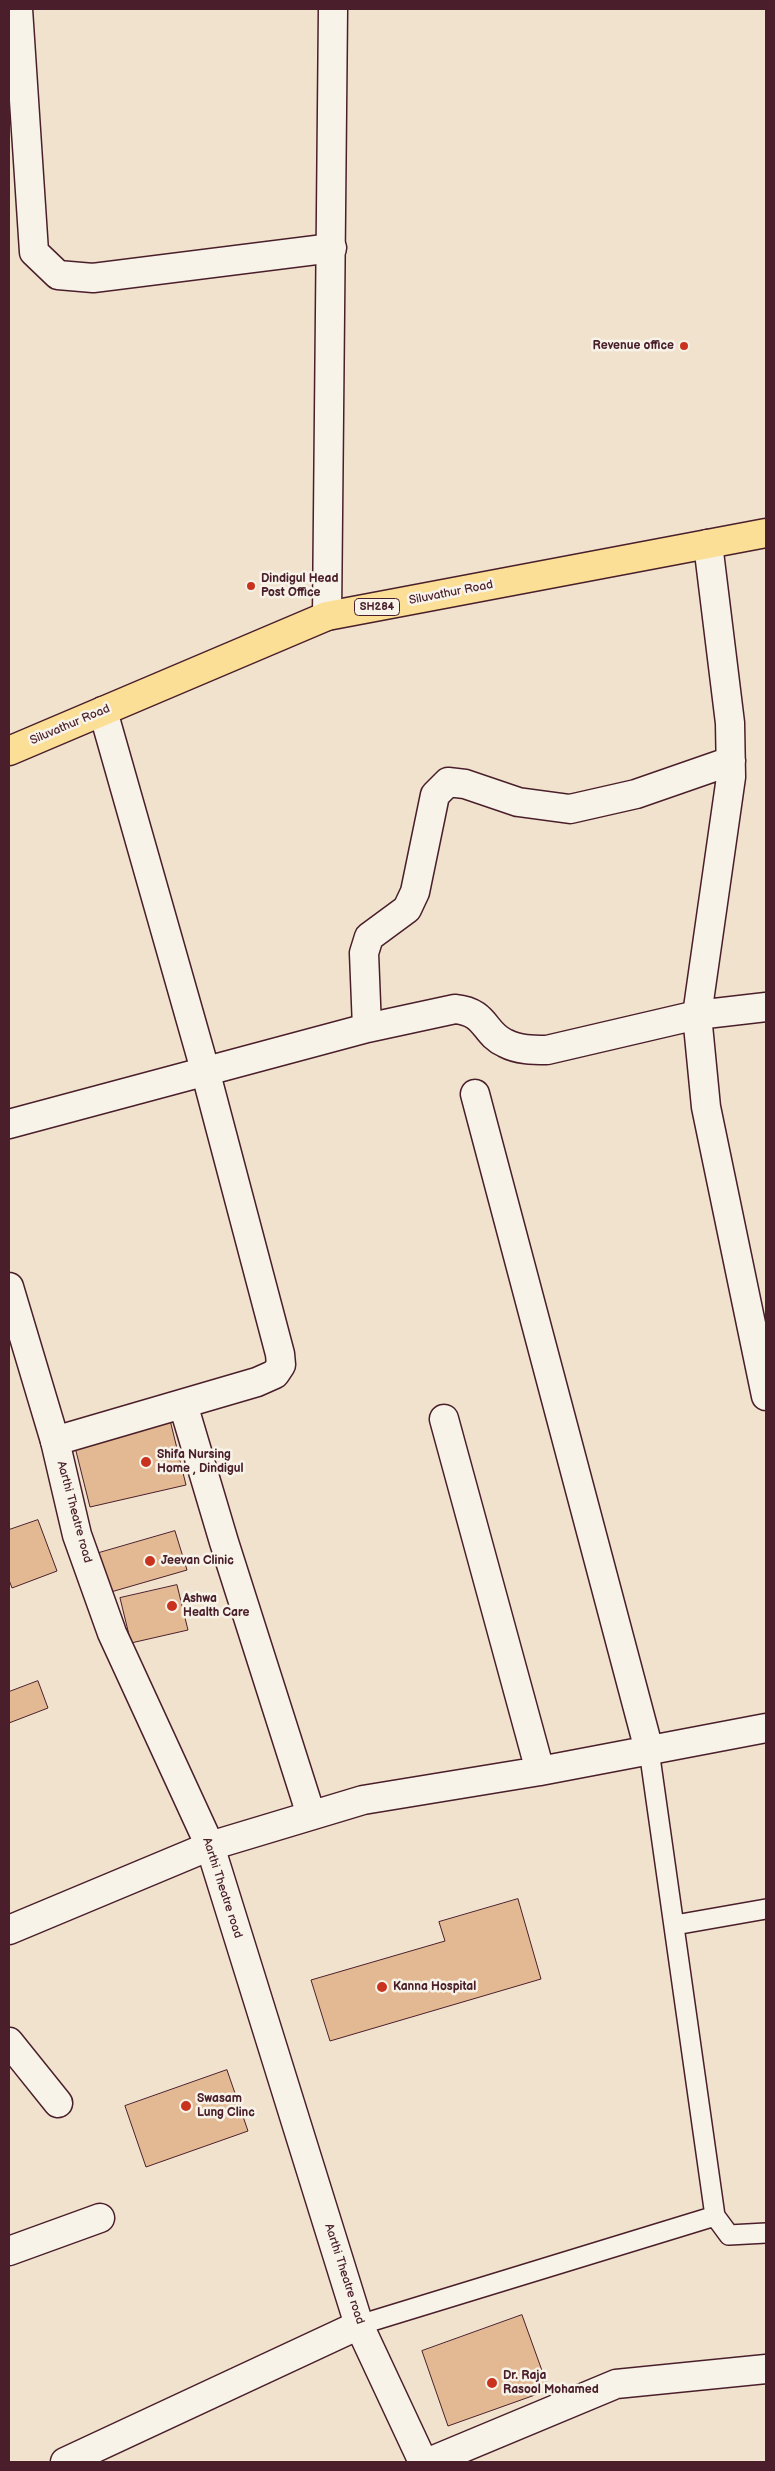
<!DOCTYPE html>
<html>
<head>
<meta charset="utf-8">
<style>
  body { margin:0 }
  #map { position:relative; width:775px; height:2471px; overflow:hidden; background:#f1e2ce; font-family:"Balsamiq Sans",sans-serif }
  canvas { display:block }
  .frame { position:absolute; inset:0; border:10px solid #4a1f2b; pointer-events:none }
</style>
</head>
<body>
<div id="map">
<canvas width="775" height="2471"></canvas>
<div class="frame"></div>
</div>
<script>
const ctx = document.querySelector('canvas').getContext('2d');
ctx.lineJoin = 'round';
function fillPath(path, color) { ctx.fillStyle = color; ctx.fill(path, 'evenodd'); }
function trace(path, color, width, dash) { ctx.strokeStyle = color; ctx.lineWidth = width; ctx.lineCap = dash ? 'butt' : 'round'; ctx.setLineDash(dash || []); ctx.stroke(path); }
function write(font, color, halo, rows, align = 'center') {
  ctx.font = font + ' "Balsamiq Sans",sans-serif'; ctx.lineWidth = 5; ctx.setLineDash([]); ctx.textBaseline = 'middle'; ctx.strokeStyle = halo; ctx.fillStyle = color; for (const [text, x, y, turn = 0] of rows) {
    ctx.save(); ctx.translate(x, y); ctx.rotate((+turn || 0) * Math.PI / 180); ctx.textAlign = isNaN(turn) ? turn : align; if (halo) ctx.strokeText(text, 0, 0); ctx.fillText(text, 0, 0); ctx.restore();
  }
}
const building = new Path2D(`
  M170,1420L186,1485L90,1507L74,1443Z
  M38,1520L57,1571L12,1588L9,1580V1530Z
  M175,1531L187,1570L104,1594L92,1555Z
  M177,1585L188,1630L131,1643L120,1598Z
  M38,1681L48,1708L9,1723V1692Z
  M518,1899L541,1979L330,2041L311,1980L445,1941L439,1922Z
  M227,2070L248,2131L146,2167L125,2106Z
  M522,2315L549,2390L448,2426L422,2351Z`);
fillPath(building, '#e2b992');
trace(building, '#4a1f2b', 1);
const service = new Path2D(`
  M649,1750L715,2216L729,2235L766,2233
  M675,1925L766,1909
  M359,2325L715,2216`);
const minor = new Path2D(`
  M18,9L34,252L58,275L93,278L332,248
  M708,544L730,723L731,777L697,1015L706,1107L766,1396
  M367,1028L364,953L369,937L407,909L415,892L435,795L448,782L465,784L518,802L570,809L636,794L731,761
  M475,1094L649,1750
  M9,1124L367,1028L455,1009C487,1012 483,1033 505,1043C518,1050 533,1050 547,1050L697,1015L766,1007
  M183,1404L224,1542L311,1815
  M444,1419L540,1771
  M55,1441L257,1382L275,1374L281,1365L280,1354L205,1070L103,711
  M9,1930L210,1846L363,1800L540,1771L766,1728
  M9,2042L58,2103
  M9,2251L100,2218
  M65,2462L359,2325
  M429,2462L616,2384L766,2369`);
const tertiary = new Path2D(`
  M327,616L333,9`);
const secondary = new Path2D(`
  M9,1287L55,1441L77,1535L112,1633L210,1846L359,2325L423,2462`);
const primary = new Path2D(`
  M9,751L327,616L766,533`);
trace(service, '#4a1f2b', 22);
trace(minor, '#4a1f2b', 31);
trace(tertiary, '#4a1f2b', 31);
trace(secondary, '#4a1f2b', 31);
trace(primary, '#4a1f2b', 31);
trace(service, '#f7f3e8', 19);
trace(minor, '#f7f3e8', 28);
trace(tertiary, '#f7f3e8', 28);
trace(secondary, '#f7f3e8', 28);
trace(primary, '#fbdf96', 28);
for (const [x, y, r, color] of [
  [684,346,5,"#c8321e"],
  [251,586,5,"#c8321e"],
  [146,1462,6,"#c8321e"],
  [150,1561,6,"#c8321e"],
  [172,1606,6,"#c8321e"],
  [382,1987,6,"#c8321e"],
  [186,2106,6,"#c8321e"],
  [492,2383,6,"#c8321e"]
]) { const dot = new Path2D(); dot.arc(x, y, r, 0, 2 * Math.PI); ctx.fillStyle = color; ctx.fill(dot); trace(dot, '#f7f3e8', 2); }
for (const [x, y, w] of [
  [377,607,45]
]) { const box = new Path2D(); box.roundRect(x - w / 2, y - 8.5, w, 17, 4); ctx.fillStyle = '#f7f3e8'; ctx.fill(box); trace(box, '#4a1f2b', 1); }
write('bold 11px', '#4a1f2b', null, [
  ["SH284",377,607]
]);
write('bold 12px', '#4a1f2b', '#f7f3e8', [
  ["Revenue office",674,346,"right"],
  ["Dindigul Head",261,579],
  ["Post Office",261,593],
  ["Shifa Nursing",157,1455],
  ["Home , Dindigul",157,1469],
  ["Jeevan Clinic",161,1561],
  ["Ashwa",183,1599],
  ["Health Care",183,1613],
  ["Kanna Hospital",393,1987],
  ["Swasam",197,2099],
  ["Lung Clinc",197,2113],
  ["Dr. Raja",503,2376],
  ["Rasool Mohamed",503,2390]
], 'left');
write('12px', '#4a1f2b', '#f7f3e8', [
  ["Siluvathur Road",451,593,-11],
  ["Siluvathur Road",70,725,-23],
  ["Aarthi Theatre road",74,1512,75],
  ["Aarthi Theatre road",222,1888,72],
  ["Aarthi Theatre road",344,2274,72]
]);
</script>
</body>
</html>
